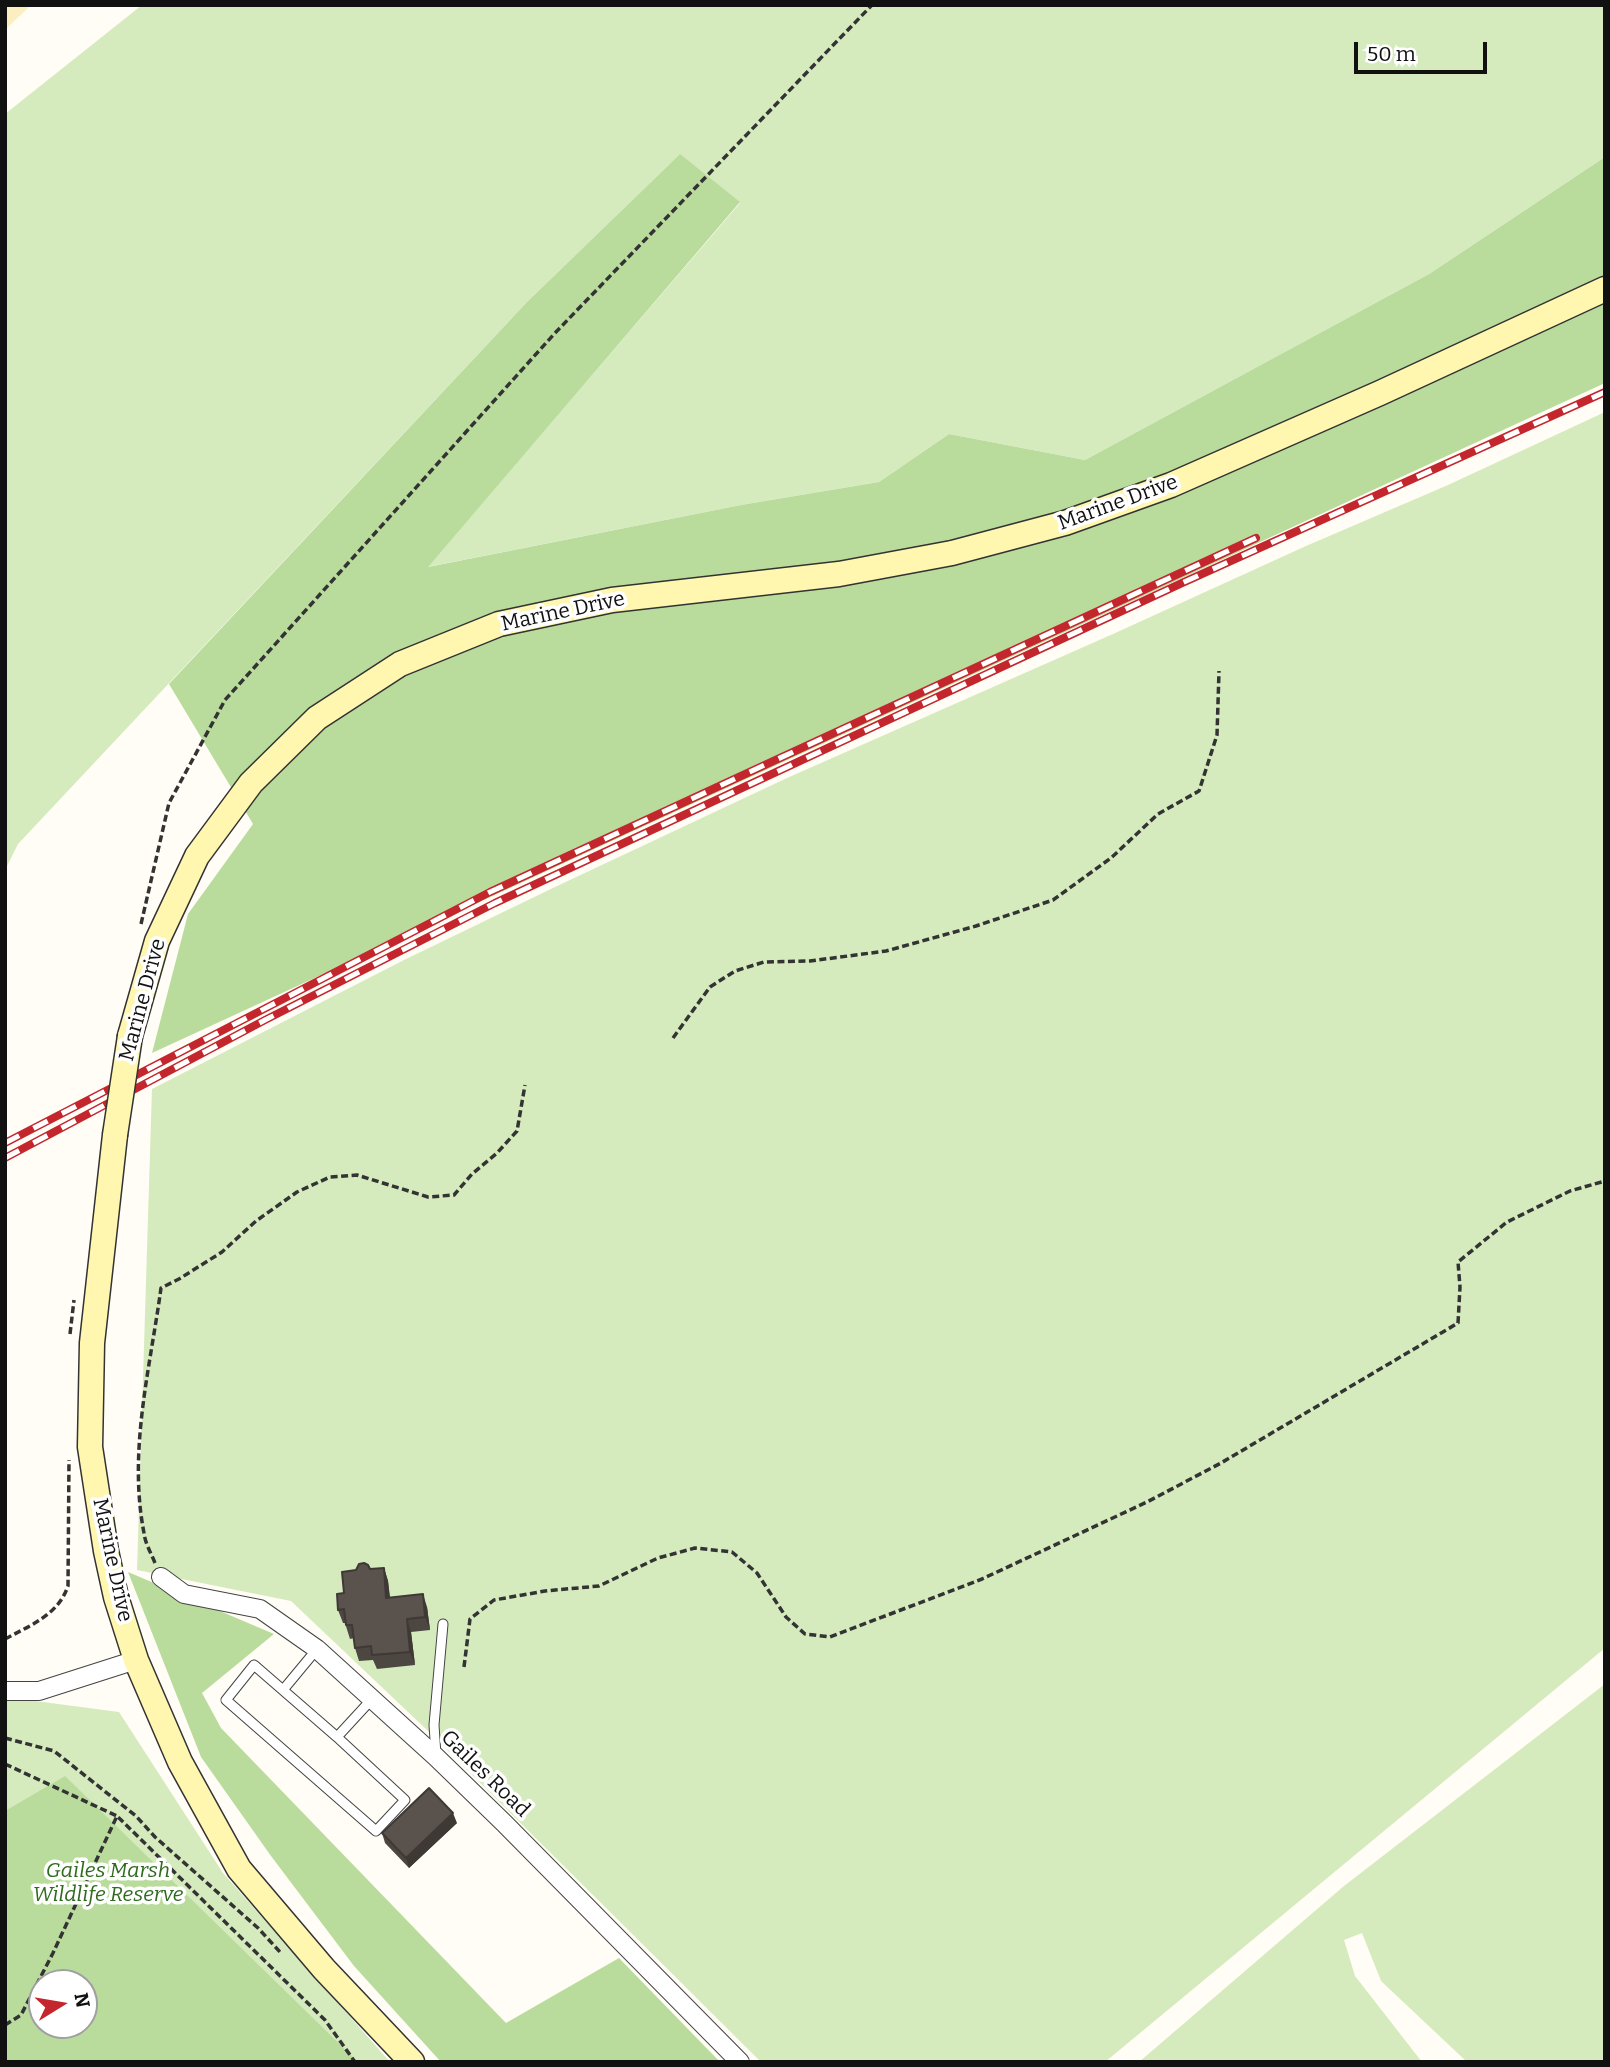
<!DOCTYPE html>
<html>
<head>
<meta charset="utf-8">
<style>
  body { margin:0 }
  #map { position:relative; width:1610px; height:2067px; overflow:hidden; background:#fffdf5; font-family:Bitter,serif }
  canvas { display:block }
  .frame { position:absolute; inset:0; border:7px solid #111; pointer-events:none }
  .north { position:absolute; left:28px; top:1969px; width:70px; height:70px; box-sizing:border-box; background:#fff; border:2px solid #a0a0a0; border-radius:50%; rotate:79deg; font-size:19px; font-weight:700; line-height:28px; text-align:center; color:#111 }
  .north::after { content:''; display:block; margin:auto; width:24px; height:32px; background:#c4262e; clip-path:polygon(50% 0,100% 100%,50% 72%,0 100%) }
  .scale { position:absolute; left:1354px; top:42px; width:133px; height:32px; box-sizing:border-box; border:4px solid #111; border-top:0; padding-left:9px; font-size:21px; line-height:24px; white-space:nowrap; color:#111; -webkit-text-stroke:5px #fff; paint-order:stroke }
</style>
</head>
<body>
<div id="map">
<canvas width="1610" height="2067"></canvas>
<div class="frame"></div>
<div class="north">N</div>
<div class="scale">50 m</div>
</div>
<script>
const ctx = document.querySelector('canvas').getContext('2d');
ctx.lineJoin = 'round';
function fillPath(path, color) { ctx.fillStyle = color; ctx.fill(path, 'evenodd'); }
function trace(path, color, width, dash) { ctx.strokeStyle = color; ctx.lineWidth = width; ctx.lineCap = dash ? 'butt' : 'round'; ctx.setLineDash(dash || []); ctx.stroke(path); }
function write(font, color, halo, rows, align = 'center') {
  ctx.font = font + ' Bitter,serif'; ctx.lineWidth = 7; ctx.setLineDash([]); ctx.textBaseline = 'middle'; ctx.strokeStyle = halo; ctx.fillStyle = color; for (const [text, x, y, turn = 0] of rows) {
    ctx.save(); ctx.translate(x, y); ctx.rotate((+turn || 0) * Math.PI / 180); ctx.textAlign = isNaN(turn) ? turn : align; if (halo) ctx.strokeText(text, 0, 0); ctx.fillText(text, 0, 0); ctx.restore();
  }
}
fillPath(new Path2D(`
  M142,5H1605V157L1429,274L1085,460L949,434L879,482L741,505L427,567L740,203L679,155L527,302L18,844L5,870V114Z
  M1605,412V1648L1105,2062H761L427,1730L291,1601L137,1570L152,1089L404,960L555,887L787,778L1113,634L1306,546L1448,485Z
  M1605,1684V2062H1467L1381,1981L1362,1933L1344,1940L1355,1976L1422,2062H1139L1344,1886Z
  M5,1697L119,1712L223,1873L390,2062H5ZM42,1983H84V2025H42Z`), '#d5ebbd');
fillPath(new Path2D(`
  M680,154L740,202L428,567L741,505L879,482L949,434L1085,460L1429,274L1605,157V383L152,1053L188,914L253,824L169,684L527,302Z
  M128,1572L274,1634L202,1693L221,1728L506,2023L619,1958L720,2062H441L354,1966L271,1856L201,1757Z
  M65,1776L358,2062H5V1811ZM42,1983H84V2025H42Z`), '#b9dc9c');
fillPath(new Path2D(`
  M5,5H31L5,30Z`), '#fbeec1');
const lane = new Path2D(`
  M254,1665L337,1737L405,1800L376,1831L226,1700Z
  M283,1690L317,1649
  M337,1737L372,1699
  M436,1755L434,1725L443,1624`);
const street = new Path2D(`
  M161,1577L184,1594L260,1609L317,1649L436,1757L504,1823L740,2062
  M5,1691H39L136,1660`);
const secondary = new Path2D(`
  M130,1036L157,941L197,856L251,783L317,718L400,664L499,624L612,600L839,574L952,553L1065,523L1171,485L1380,393L1605,289
  M115,1135L92,1343L90,1447L106,1551L116,1597L136,1660L180,1762L239,1869L324,1969L412,2062`);
trace(lane, '#444', 11);
trace(street, '#444', 20);
trace(secondary, '#333', 27);
trace(new Path2D(`
  M141,924L169,803L225,700L555,333L872,5
  M673,1038L710,987L735,971L764,962L810,961L886,951L976,926L1053,900L1111,858L1158,814L1199,791L1217,735L1219,671
  M70,1334L74,1300
  M155,1563C151,1553 145,1543 144,1533C128,1451 150,1369 161,1288L179,1279L222,1252L256,1221L297,1192L330,1177L357,1175L428,1197L454,1195L472,1174L497,1153L517,1131L525,1085
  M5,1639C31,1625 58,1615 68,1586L69,1460
  M464,1667L470,1619L494,1600L545,1591L599,1586L658,1558L695,1548L732,1552L757,1573L786,1617L805,1634L830,1637L982,1579L1147,1502L1221,1463L1458,1323L1460,1287L1458,1262L1507,1222L1570,1191L1605,1181
  M5,1738L54,1751L136,1816L155,1837L258,1928L280,1952
  M5,1764L117,1816
  M5,2025L21,2015L53,1953L117,1816L325,2020L355,2062`), '#333', 3.5, [7, 3.5]);
trace(lane, '#fff', 9);
trace(street, '#fff', 18);
trace(secondary, '#fff6b0', 24);
const rail = new Path2D(`
  M5,1143L490,892L1256,538
  M5,1158L265,1020L495,903L1182,583L1605,392`);
trace(rail, '#c4262e', 8);
trace(rail, '#fff', 5, [16]);
const secondaryBridge = new Path2D(`
  M115,1135L130,1036`);
trace(secondaryBridge, '#333', 27, []);
trace(secondaryBridge, '#fff6b0', 24);
fillPath(new Path2D(`
  M384,1568L388,1581L390,1597L427,1607L430,1630L411,1632L415,1665L377,1669L373,1660L359,1661L355,1648L354,1638L350,1639L345,1623H343L338,1610L344,1593L356,1570Z
  M457,1823L409,1868L385,1843L382,1833Z`), '#4d4742');
fillPath(new Path2D(`
  M384,1568L388,1581L391,1611L386,1598Z
  M423,1594L427,1607L430,1630L425,1617Z
  M407,1619L411,1632L415,1665L410,1652Z
  M453,1813L457,1823L409,1868L406,1858Z`), '#3f3936');
const building = new Path2D(`
  M364,1563L368,1565L370,1569L384,1568L386,1598L423,1594L425,1617L407,1619L410,1652L372,1655L371,1646L355,1648L352,1625H346L344,1609L338,1610L337,1594L344,1593L342,1572L356,1570L359,1564Z
  M429,1788L453,1813L406,1858L382,1833Z`);
fillPath(building, '#5a524d');
trace(building, '#3f3936', 2);
write('21px', '#111', '#fff', [
  ["Marine Drive",1118,503,-20],
  ["Marine Drive",563,612,-12],
  ["Marine Drive",143,1000,-75],
  ["Marine Drive",112,1560,78],
  ["Gailes Road",485,1774,44]
]);
write('italic 21px', '#2f6b1f', '#fff', [
  ["Gailes Marsh",108,1871],
  ["Wildlife Reserve",108,1895]
]);
</script>
</body>
</html>
